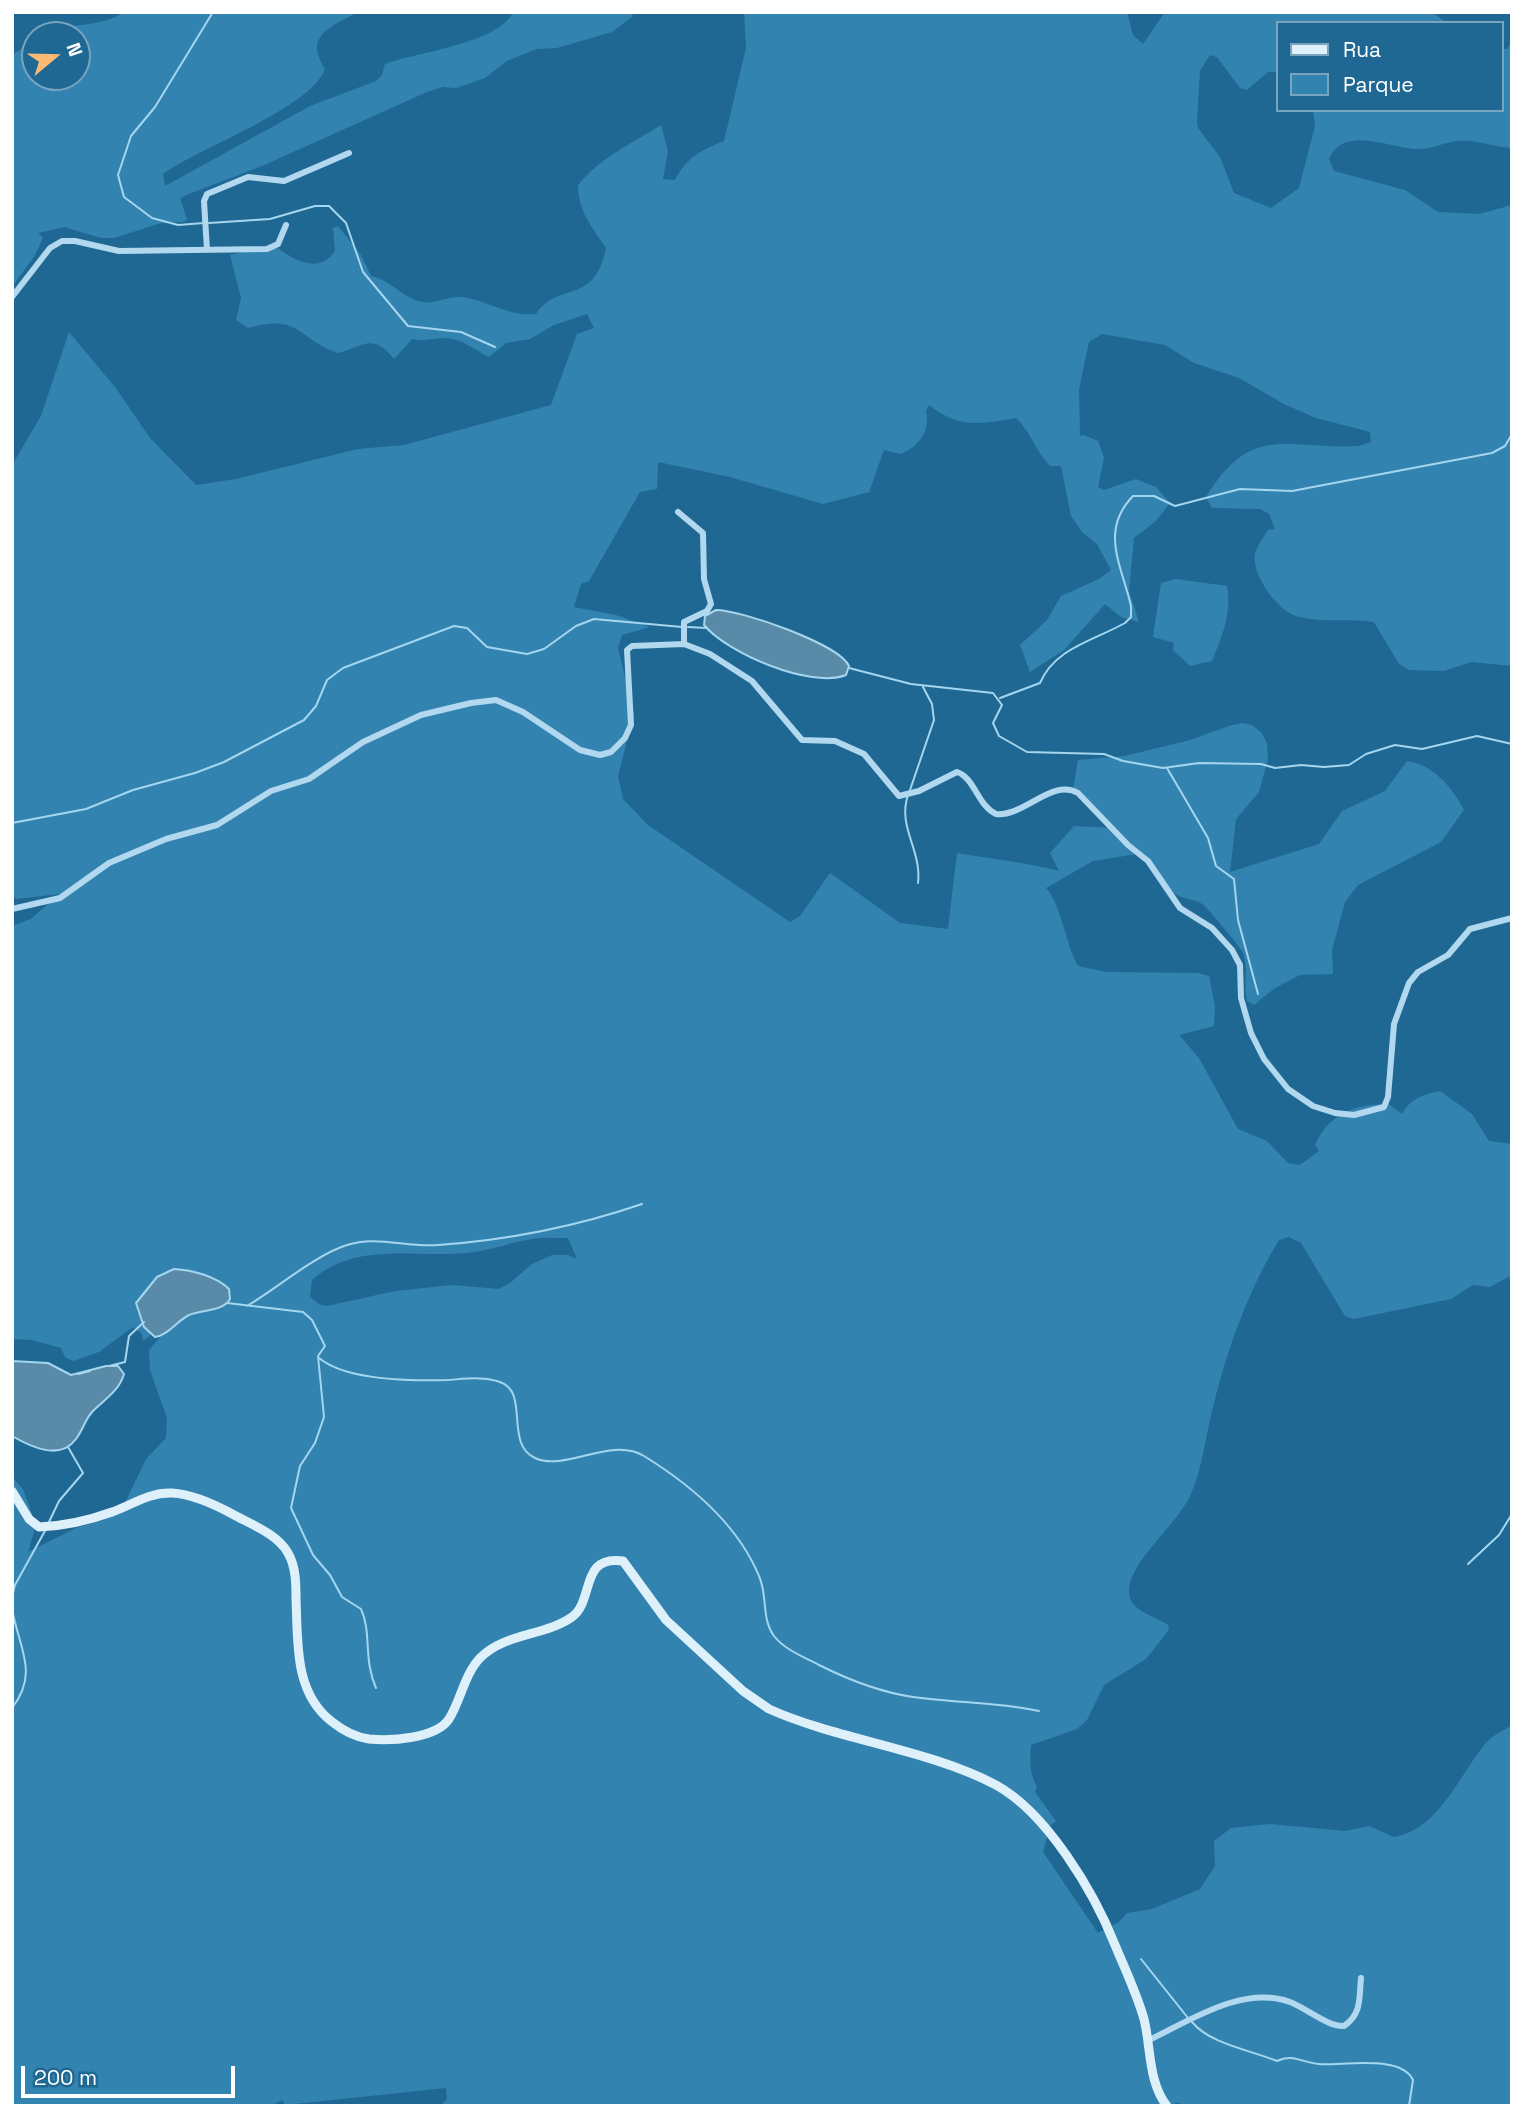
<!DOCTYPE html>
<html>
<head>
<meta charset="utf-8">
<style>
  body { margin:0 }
  #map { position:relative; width:1524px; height:2118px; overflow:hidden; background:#1f6893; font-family:"Space Grotesk",sans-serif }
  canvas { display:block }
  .frame { position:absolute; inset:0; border:14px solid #fff; pointer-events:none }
  .legend { position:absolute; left:1276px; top:21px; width:228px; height:91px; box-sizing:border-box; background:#1f6893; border:2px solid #79a4be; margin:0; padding:9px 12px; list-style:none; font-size:21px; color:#fff }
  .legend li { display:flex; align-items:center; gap:14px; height:35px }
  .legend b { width:35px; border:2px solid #79a4be }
  .north { position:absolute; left:21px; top:21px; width:70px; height:70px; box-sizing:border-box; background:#1f6893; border:2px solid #79a4be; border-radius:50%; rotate:71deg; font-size:19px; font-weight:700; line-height:28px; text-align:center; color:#fff }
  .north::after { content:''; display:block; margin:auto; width:24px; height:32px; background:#fcba72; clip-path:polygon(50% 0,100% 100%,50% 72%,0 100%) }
  .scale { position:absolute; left:21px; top:2066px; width:214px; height:32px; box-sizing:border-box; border:4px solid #fff; border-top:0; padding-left:9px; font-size:21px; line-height:24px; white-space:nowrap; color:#fff; -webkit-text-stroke:5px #1f6893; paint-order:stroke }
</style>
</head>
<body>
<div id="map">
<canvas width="1524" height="2118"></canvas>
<div class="frame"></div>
<ul class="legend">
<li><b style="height:9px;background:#def0fa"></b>Rua</li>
<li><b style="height:19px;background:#3383b1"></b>Parque</li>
</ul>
<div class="north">N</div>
<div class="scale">200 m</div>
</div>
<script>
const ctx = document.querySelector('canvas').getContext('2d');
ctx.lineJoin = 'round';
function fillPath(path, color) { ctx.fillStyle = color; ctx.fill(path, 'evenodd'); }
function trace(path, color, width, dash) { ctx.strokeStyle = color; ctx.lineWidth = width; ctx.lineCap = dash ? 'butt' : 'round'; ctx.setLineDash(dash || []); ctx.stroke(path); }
fillPath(new Path2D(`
  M124,12H358C332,27 303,34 325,69C311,108 199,148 163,174L165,186L310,106L376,81L382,75L385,64C414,53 500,43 513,12H631L633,16L612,32L557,48L536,49L507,61L485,78L456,88L443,87L427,92L262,166L189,194L180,198L187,219L184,222L161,223L114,238H101L64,227L38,233L43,238L35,255L12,287V55L35,39V77H77V35H43C67,21 100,29 124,12Z
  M744,12H1127L1133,35L1143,44L1165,12H1431L1448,23H1277V72H1268L1247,90L1240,88L1217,57L1210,55L1200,71L1197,119L1198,128L1220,157L1234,193L1271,208L1299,188L1315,126L1313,110H1501V49H1507L1512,41V148C1494,147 1475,139 1457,141C1445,142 1432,149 1420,149C1393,150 1344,123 1329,159L1334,171L1405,190L1438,212L1479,214L1512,205V666L1471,662L1444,671L1409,670L1399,664L1374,622C1348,618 1324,623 1299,617C1279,613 1251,575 1255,554C1256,547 1264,537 1268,530L1275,529L1269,514L1260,509L1212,508L1206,497C1252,422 1285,450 1359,446L1371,442L1370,432L1316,418L1284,404L1239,378L1194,363L1165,345L1102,334L1089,342L1079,389L1080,436L1084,435L1098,441L1104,458L1098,487L1104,490L1136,479L1156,487L1170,503L1156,521L1134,538L1129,591L1139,622L1121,617L1105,604L1064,650L1030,672L1020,645L1047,620L1061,596L1099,579L1111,570L1097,544L1082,532L1071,516L1061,466H1050C1035,451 1032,433 1016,418C981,424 959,429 929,405L926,411C931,431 918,448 900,454L884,450L869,492L823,504L730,477L658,462L657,489L640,492L589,581L581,584L574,607L616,615L650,627L622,635L618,648L634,714L618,776L623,799L648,825L790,922L800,916L830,873L900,923L948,929L957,853C992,859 1025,862 1059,871L1050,853L1074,826L1114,828L1073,789L1078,760L1125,756L1190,740L1229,726L1242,723L1252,725L1261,732L1267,743L1268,759L1259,792L1236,819L1230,872L1319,844L1342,811L1385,791L1407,761C1434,765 1452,787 1464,810L1441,842L1358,885L1345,902L1332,950L1333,974L1300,975L1275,988L1254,1005L1247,1001C1243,985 1249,969 1243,953C1242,949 1207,907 1202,904C1195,899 1184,899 1177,895C1163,886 1156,864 1143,853L1093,861L1046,888C1062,906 1065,943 1078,966L1106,972L1198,973L1209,976L1215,1007L1214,1026L1179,1035L1199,1058L1238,1129L1267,1141L1288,1163L1300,1165L1319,1151L1315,1145C1329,1113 1356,1104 1389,1104L1402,1114C1410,1099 1424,1094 1440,1091L1472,1114L1489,1141L1512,1144V1275L1490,1287L1473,1285L1451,1299L1354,1319L1345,1316L1301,1243L1289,1237L1279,1240C1249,1289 1228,1347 1214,1403C1206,1432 1203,1468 1190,1496C1177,1525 1127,1563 1129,1593C1130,1611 1155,1616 1168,1625L1169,1630L1146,1659L1104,1685L1087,1720L1077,1729L1031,1745C1030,1761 1029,1773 1037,1787L1035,1792L1056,1821L1050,1826L1043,1852L1098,1933L1119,1922L1127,1913L1152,1909L1200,1889L1215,1866L1214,1841L1231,1828L1270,1824L1345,1831L1369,1826L1394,1837C1438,1830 1459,1776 1485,1744C1491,1736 1503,1731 1512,1725V2106H1187L1175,2102L1176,2106H440L447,2099L446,2088L285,2105L282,2100L271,2106H12V1477L23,1489L36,1525L28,1552L78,1527L104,1520L124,1505L146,1459L166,1438L167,1418L150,1370L149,1350L161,1336L186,1316L224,1306L228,1304L231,1294C222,1267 178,1274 157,1277L136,1303L138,1314L151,1335L143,1341L142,1334L133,1327L99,1352L73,1361L65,1357L61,1348L32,1340L12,1339V926L31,919L59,894L17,899L12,896V465L41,416L69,332L115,387L150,438L196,485L236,479L358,449L404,445L551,405L577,334L594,328L587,314L554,325L530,339L506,343L489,357C475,350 462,339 446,338C434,338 425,342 412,339L394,359C373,333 365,345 338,353C298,340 301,313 248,328L236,320L241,298L230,255L273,245C293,259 318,276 335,251L333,228L338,226L361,255L371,276C389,279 400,295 418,301C434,306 446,296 461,297C487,300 509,317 536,314C559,280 594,307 606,248C592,227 578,211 578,185C601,157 631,144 661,125L668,151L663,179L675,180C687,157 700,151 724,141L746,48ZM568,1238L577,1259L568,1255H552L532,1264L510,1283L498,1289L453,1285L395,1291L327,1306L319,1304L310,1297L312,1280C356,1241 413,1258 467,1253C489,1251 509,1243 531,1239C542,1237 556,1238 568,1238Z
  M1176,579L1227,586C1232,613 1222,637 1212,661L1190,666L1173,650L1174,643L1153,637L1161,583Z`), '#3383b1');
const water = new Path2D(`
  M716,610C741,610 839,644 849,666L846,675C811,689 727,653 704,625L705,616Z
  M174,1269C192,1270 216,1276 229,1289L230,1299C224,1311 201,1310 189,1315C177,1321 168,1335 155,1337L144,1327L136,1303L157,1277Z
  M12,1361L48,1363L71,1375L106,1366H118L124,1374C119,1391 105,1399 93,1411C85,1419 83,1430 76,1439C60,1461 31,1447 12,1436Z`);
fillPath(water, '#598aa7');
trace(water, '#a5d6ef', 2);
trace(new Path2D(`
  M204,223L178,225L152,218L124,197L118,175L131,136L155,107L213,12
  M209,223L270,219L315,206H329L346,223L363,272L408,326L461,332L495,347
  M688,627L707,628
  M849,668L911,684L993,693L1002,705L993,723L999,736L1027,752L1104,754L1123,761L1163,768L1199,763L1261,764L1275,768L1301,765L1324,767L1349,765L1366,754L1395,745L1422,749L1477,736L1512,744
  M1000,698L1040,683C1055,648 1093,641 1125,623L1131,617V606C1122,566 1099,531 1133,496H1154L1175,506L1240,489L1292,491L1492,453L1505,446L1512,434
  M1167,768L1208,838L1216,866L1234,879L1238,920L1258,994
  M910,790L934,720L932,704L923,687
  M908,795C897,827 922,850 918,883
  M12,823L86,809L133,790L195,773L224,762L304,720L316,706L327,680L343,668L454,626L467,628L487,647L527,654L544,649L576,626L594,619L682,627
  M227,1303L303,1312L312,1320L325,1346L318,1356L324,1417L315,1443L300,1466L291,1508L313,1555L330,1575L342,1597L361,1609C372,1633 363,1659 376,1688
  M247,1306C276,1289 317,1254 347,1245C376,1235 408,1248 438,1245C508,1240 575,1227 642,1204
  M319,1358C347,1381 412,1381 447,1380C464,1379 484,1376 500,1382C530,1392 504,1444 535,1458C565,1472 611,1436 644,1456C691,1485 737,1523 759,1576C768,1596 761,1618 774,1636C785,1650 804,1657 819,1665C849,1680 879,1692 913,1697C955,1703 998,1702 1039,1711
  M109,1366L125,1362L129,1336L144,1322
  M78,1374L90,1371
  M48,1524L59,1501L83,1473L68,1447
  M1468,1564L1499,1535L1512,1514
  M12,1597L15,1585L46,1529
  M12,1608C18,1647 40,1672 12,1708
  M1141,1959L1188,2018
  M1192,2022C1210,2044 1250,2050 1277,2061C1293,2053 1302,2063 1319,2064C1341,2066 1401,2054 1413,2080L1409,2106`), '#a5d6ef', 2);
trace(new Path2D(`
  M207,250L204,201L207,194L248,177L284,181L349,153
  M12,297L50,248L62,241H75L119,251L267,249L278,244L286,225
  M678,512L703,533L704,579L711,604L707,611L684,622V644
  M12,909L60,898L109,863L166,839L217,825L271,791L309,779L363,742L421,715L471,703L496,700L523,712L580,750L600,755L611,752L625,738L631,725L627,650L632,646L684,644L710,654L752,681L802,740L835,741L864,754L899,796L919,791L957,772C975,778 977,805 996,814C1024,817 1052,778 1078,793L1128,845L1148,861L1180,908L1212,928L1232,950L1240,965L1241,998L1251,1033L1264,1059L1288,1089L1313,1106L1335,1113L1354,1115L1384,1107L1388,1097L1394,1024L1409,983L1418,972L1448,955L1470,929L1512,918
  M1149,2040C1191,2020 1243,1985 1290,2002C1306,2008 1328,2027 1344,2026C1362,2014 1359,1998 1361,1978`), '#b1d8ee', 6);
trace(new Path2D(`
  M12,1491L29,1519L39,1527C62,1526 90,1520 112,1512C132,1505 149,1492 172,1493C193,1494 218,1506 236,1516C253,1525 278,1535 288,1553C296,1567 296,1584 296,1599C298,1642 294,1692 331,1721C342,1730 355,1737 369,1739C390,1741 436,1739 449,1719C461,1700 464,1675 480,1658C504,1633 545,1636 572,1617C595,1600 579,1555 623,1561L666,1620L743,1691L769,1709C838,1740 928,1749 996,1785C1047,1813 1094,1892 1115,1945C1125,1969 1137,1994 1144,2019C1151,2047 1148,2082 1167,2106`), '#def0fa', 9);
</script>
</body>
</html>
